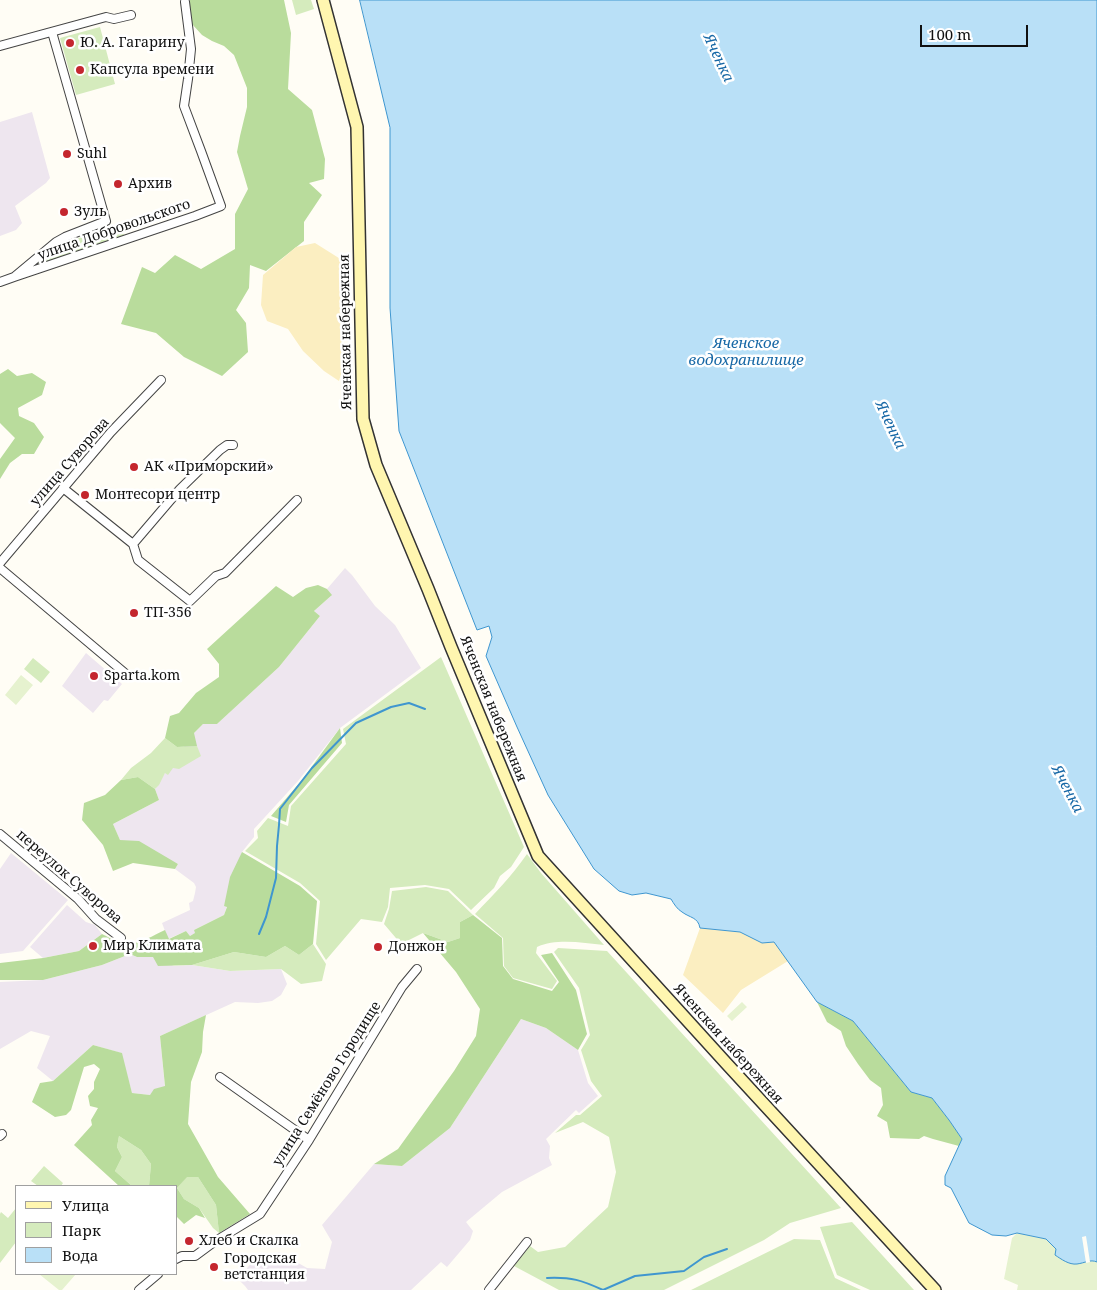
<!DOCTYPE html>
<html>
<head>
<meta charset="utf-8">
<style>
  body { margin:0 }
  #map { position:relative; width:1097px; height:1290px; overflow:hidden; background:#fffdf5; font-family:"Noto Serif",serif }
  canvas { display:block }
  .legend { position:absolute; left:15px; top:1185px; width:162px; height:90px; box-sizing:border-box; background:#fff; border:1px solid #a0a0a0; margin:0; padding:6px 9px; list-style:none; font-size:15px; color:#111 }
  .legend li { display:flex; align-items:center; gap:10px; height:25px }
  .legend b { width:25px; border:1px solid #a0a0a0 }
  .scale { position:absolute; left:920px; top:25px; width:108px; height:22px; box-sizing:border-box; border:2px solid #111; border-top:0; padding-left:6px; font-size:15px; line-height:18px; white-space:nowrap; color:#111; -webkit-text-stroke:4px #fff; paint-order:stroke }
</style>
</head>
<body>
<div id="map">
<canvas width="1097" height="1290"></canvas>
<ul class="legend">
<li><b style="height:6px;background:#fff6b0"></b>Улица</li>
<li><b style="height:14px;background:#d5ebbd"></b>Парк</li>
<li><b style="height:14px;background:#b9e0f7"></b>Вода</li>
</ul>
<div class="scale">100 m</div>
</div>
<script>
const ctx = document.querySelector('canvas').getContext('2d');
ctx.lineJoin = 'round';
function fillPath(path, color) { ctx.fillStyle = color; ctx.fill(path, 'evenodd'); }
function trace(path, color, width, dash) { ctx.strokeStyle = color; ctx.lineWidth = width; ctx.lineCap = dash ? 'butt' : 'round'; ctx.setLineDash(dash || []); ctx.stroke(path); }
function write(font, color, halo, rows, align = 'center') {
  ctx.font = font + ' "Noto Serif",serif'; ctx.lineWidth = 5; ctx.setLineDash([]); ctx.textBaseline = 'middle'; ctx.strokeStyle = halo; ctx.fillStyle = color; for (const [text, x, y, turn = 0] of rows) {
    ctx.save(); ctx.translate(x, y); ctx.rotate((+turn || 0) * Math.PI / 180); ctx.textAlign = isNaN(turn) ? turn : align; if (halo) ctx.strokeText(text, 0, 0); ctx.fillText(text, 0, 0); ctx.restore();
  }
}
fillPath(new Path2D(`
  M32,112L50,178L46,183L15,206L22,223L16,230L0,236V122Z
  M345,568L352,575L375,606L395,625L421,668L340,728L298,781L254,829V837L242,852L224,906H227L224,915L194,930L196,933L190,936L186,931L168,939L162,923L190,910L189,903L193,901L195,893L196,887L194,883L175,869L178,864L120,840L113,824L159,800L155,789L165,773L194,733L203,724H217L279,667L320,616L314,611L331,596L327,589Z
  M86,653L122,684L108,701L104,700L93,713L62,686Z
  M11,853L68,900L23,951L0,954V869Z
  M67,905L86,922L95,925L102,934L79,951L43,958L30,947Z
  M130,954L137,957H153L174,966L192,965L230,971L281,969L287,984L281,995L272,1001L258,1003L235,1002L160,1036L165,1087L150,1095L132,1093L121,1053L93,1045L53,1081L37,1068L50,1036L31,1031L0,1049V982L43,980L102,965Z
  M521,1019L546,1028L578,1050L588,1083L598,1096L579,1113L576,1110L546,1139L550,1146L549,1158L552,1165L502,1192L466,1222L473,1231L470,1240L447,1267L441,1262L411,1290H248L245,1286L238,1279L253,1261L265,1264L269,1262L279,1252L307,1268L325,1269L332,1242L322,1225L374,1164L402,1166L450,1128Z`), '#eee6ef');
fillPath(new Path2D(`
  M292,0H311L314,9L296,15Z
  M100,27L115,84L76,95L60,38Z
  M114,227L126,236L26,271L54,248L66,242Z
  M441,657L524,847L511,867L500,876L494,888L471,910L449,889L425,885L390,888L388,907L382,922L361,919L326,960L316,944L320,901L300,883L245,851L258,838L257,831L268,818L288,826L291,806L346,744L343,729Z
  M33,658L50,672L41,683L24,669Z
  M165,738L177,747L197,746L201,756L179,769L173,768L168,775L165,773L159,785L155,789L138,777L121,780L131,768L151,753Z
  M527,854L541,873L604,945C583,943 557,938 537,947L536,953L557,981L552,989L513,978L504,966L503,938L475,914C493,895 512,876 527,854Z
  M426,887L448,891L473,915L460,922V938L448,942L423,933L401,944L384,924L389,909L392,891Z
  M313,944L326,964L322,981L301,984L281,969L230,971L192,965L234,952L266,957L285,946L299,955Z
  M558,948L607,951L841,1208L790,1223L764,1240L664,1290H559L514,1266L530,1246L538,1252L565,1247L608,1207L616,1172L609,1137L583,1122L555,1133L576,1115H580L602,1096L591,1081L581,1050L590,1035L579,988L554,952Z
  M119,1136L141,1150L151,1164L149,1186H132L115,1171L122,1157L117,1147Z
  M44,1166L63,1183L61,1186H38L31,1181Z
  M187,1176L198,1177L216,1205L219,1233L213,1228L199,1208L184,1199L177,1188Z
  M16,1208V1242L0,1263V1214L1,1212L8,1218Z
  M852,1222L914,1290H870L837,1275L820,1227Z
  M794,1239L820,1240L835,1278L861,1290H691Z`), '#d5ebbd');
fillPath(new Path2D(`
  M190,0H284L291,33L288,89L312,110L325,159L324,179L309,183L322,195L304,222V241L266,271L250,265L249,288L236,310L246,323L248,352L222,376L184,357L156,333L121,324L142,267L155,273L175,255L201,269L235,249V214L248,189L237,152L240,136L247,107V88L234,55L224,46L212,41L202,35L192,24L190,9Z
  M8,369L17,376L32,373L46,382L42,395L18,408L19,416L34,423L44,437L34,454H22L10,463L0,479V459L15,438L0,423V374Z
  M318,585L327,589L332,595L314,611L320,616L279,667L217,724H203L194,733L197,746L177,747L165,738L170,716L179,713L196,693L219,677V664L207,649L276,586L293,597L306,588Z
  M340,728L342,743L289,805L286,822L271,816L302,780Z
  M138,777L155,789L159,800L113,824L120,840L139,841L178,864L175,869L133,863L113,871L103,845L82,820L84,803L105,795L121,780Z
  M242,852L300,886L317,901L313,944L299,955L285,946L266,957L234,952L192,965L158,966L153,957H137L130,954L102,965L43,980H0V963L43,958L79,951L102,934C107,936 114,941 120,943C135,947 152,936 165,930L169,939L186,931L190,936L195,933L194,930L224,915L227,907L224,906L230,877Z
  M473,915L502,938L503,966L513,979L552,991L559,982L541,955L552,953L576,990L587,1034L578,1050L546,1028L521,1019L450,1128L402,1166L374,1164L398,1149L454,1071L476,1036L480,1009L456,972L423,933L448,942L460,938V922Z
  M817,1002L853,1021L911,1092L932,1098L949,1120L962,1139L959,1146L933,1139L924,1136L919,1139L890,1138L887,1122L877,1116L883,1105L881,1088L870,1080L858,1064L846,1046L841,1031L827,1022Z
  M206,1015L203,1032L202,1052L191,1082L188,1124L218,1177L250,1214L219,1233L216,1205L198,1177H187L177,1188L184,1199L199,1208L205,1218L196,1215L184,1224L176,1216V1186H149L151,1164L141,1150L119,1136L117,1147L122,1157L115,1171L132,1186H119L74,1145L92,1125L91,1120L98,1108L90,1106L88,1096L94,1089V1082L100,1069L94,1064L84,1067L71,1110L66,1115L55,1117L32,1102L40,1083L53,1081L93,1045L122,1053L132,1093L150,1095L154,1089L165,1086L160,1036Z`), '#b9dc9c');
fillPath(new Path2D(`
  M315,243L342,260L345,361L339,381L324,371L303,351L288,329L267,321L261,305L263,275L296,247Z
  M700,928L740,932L762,943L774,942L788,961L741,990L723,1013L683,975Z`), '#fbeec1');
fillPath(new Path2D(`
  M21,675L33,685L16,705L5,695Z
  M742,1002L747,1007L732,1021L727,1016Z
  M1097,1224V1290H1017L1018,1285L1004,1279L1012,1238L1017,1233L1046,1239Z
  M39,1274H76L62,1290H59Z`), '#e6f2cf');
const water = new Path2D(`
  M360,0H1097V1262C1090,1259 1085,1263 1077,1264C1069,1265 1061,1259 1055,1255L1056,1249L1046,1239L1017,1233L1006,1236L992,1235L969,1223L951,1188L945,1185V1176L962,1139L949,1120L932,1098L911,1092L853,1021L817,1002L774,942L762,943L740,932L700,928C698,917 690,918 682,912C677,909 674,904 671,899L646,893L632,895L619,891L594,869L548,795L517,727L486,656L492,637L489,626L477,630L399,431L390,308V128Z`);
fillPath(water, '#b9e0f7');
trace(water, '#3f96cf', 1);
fillPath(new Path2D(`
  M1086,1236L1090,1262L1086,1263L1082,1237Z`), '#fffdf5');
trace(new Path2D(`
  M259,934L266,917L276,878L277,846L279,825L280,809L312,768L356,723L391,707L409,703L425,709
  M547,1278C572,1277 581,1280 603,1290L635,1276L684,1271L704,1257L727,1249`), '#3f96cf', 2);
const street = new Path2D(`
  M0,46L106,17L114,19L131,15
  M14,277L195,216L221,206L201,151L184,106L188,79L191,49L185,2
  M0,282L14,277L56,242L65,237L106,221L52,32
  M63,488L133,544L138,560L190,601L216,576L225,573L297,500
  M133,544L180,489L220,450L227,445H233
  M0,563L111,432L161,380
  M0,568L126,674
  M0,834L78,899L96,919L121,938
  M220,1077L309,1140
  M0,1136L2,1134
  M176,1259L182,1256H195L214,1242L260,1214L309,1140L402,987L417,969
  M139,1290L158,1274
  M489,1290L527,1242`);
const secondary = new Path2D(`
  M323,0L357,127L363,419L376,465L428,589L451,647L538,856L726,1063L935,1290`);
trace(street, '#444', 10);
trace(secondary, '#333', 14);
trace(street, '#fff', 8);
trace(secondary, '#fff6b0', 11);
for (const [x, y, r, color] of [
  [70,43,5,"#c4262e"],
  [80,70,5,"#c4262e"],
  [67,154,5,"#c4262e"],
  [118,184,5,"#c4262e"],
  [64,212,5,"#c4262e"],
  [134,467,5,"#c4262e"],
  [85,495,5,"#c4262e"],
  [134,613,5,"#c4262e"],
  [94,676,5,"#c4262e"],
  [93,946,5,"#c4262e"],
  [378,947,5,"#c4262e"],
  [189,1241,5,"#c4262e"],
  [214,1267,5,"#c4262e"]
]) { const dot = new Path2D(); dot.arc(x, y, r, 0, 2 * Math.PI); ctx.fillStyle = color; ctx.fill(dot); trace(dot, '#fff', 2); }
write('14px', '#111', '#fff', [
  ["Ю. А. Гагарину",80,43],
  ["Капсула времени",90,70],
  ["Suhl",77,154],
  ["Архив",128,184],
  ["Зуль",74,212],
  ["АК «Приморский»",144,467],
  ["Монтесори центр",95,495],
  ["ТП-356",144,613],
  ["Sparta.kom",104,676],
  ["Мир Климата",103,946],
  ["Донжон",388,947],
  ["Хлеб и Скалка",199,1241],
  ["Городская",224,1259],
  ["ветстанция",224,1275]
], 'left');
write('14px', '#111', '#fff', [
  ["улица Добровольского",114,230,-19],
  ["Яченская набережная",346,332,-91],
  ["улица Суворова",70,462,-49],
  ["Яченская набережная",493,709,68],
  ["переулок Суворова",69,877,41],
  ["Яченская набережная",728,1044,48],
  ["улица Семёново Городище",327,1084,-58]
]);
write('italic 15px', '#1768a6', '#fff', [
  ["Яченка",718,58,65],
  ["Яченское",746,344],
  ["водохранилище",746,361],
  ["Яченка",890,425,65],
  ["Яченка",1067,789,62]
]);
</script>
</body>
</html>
